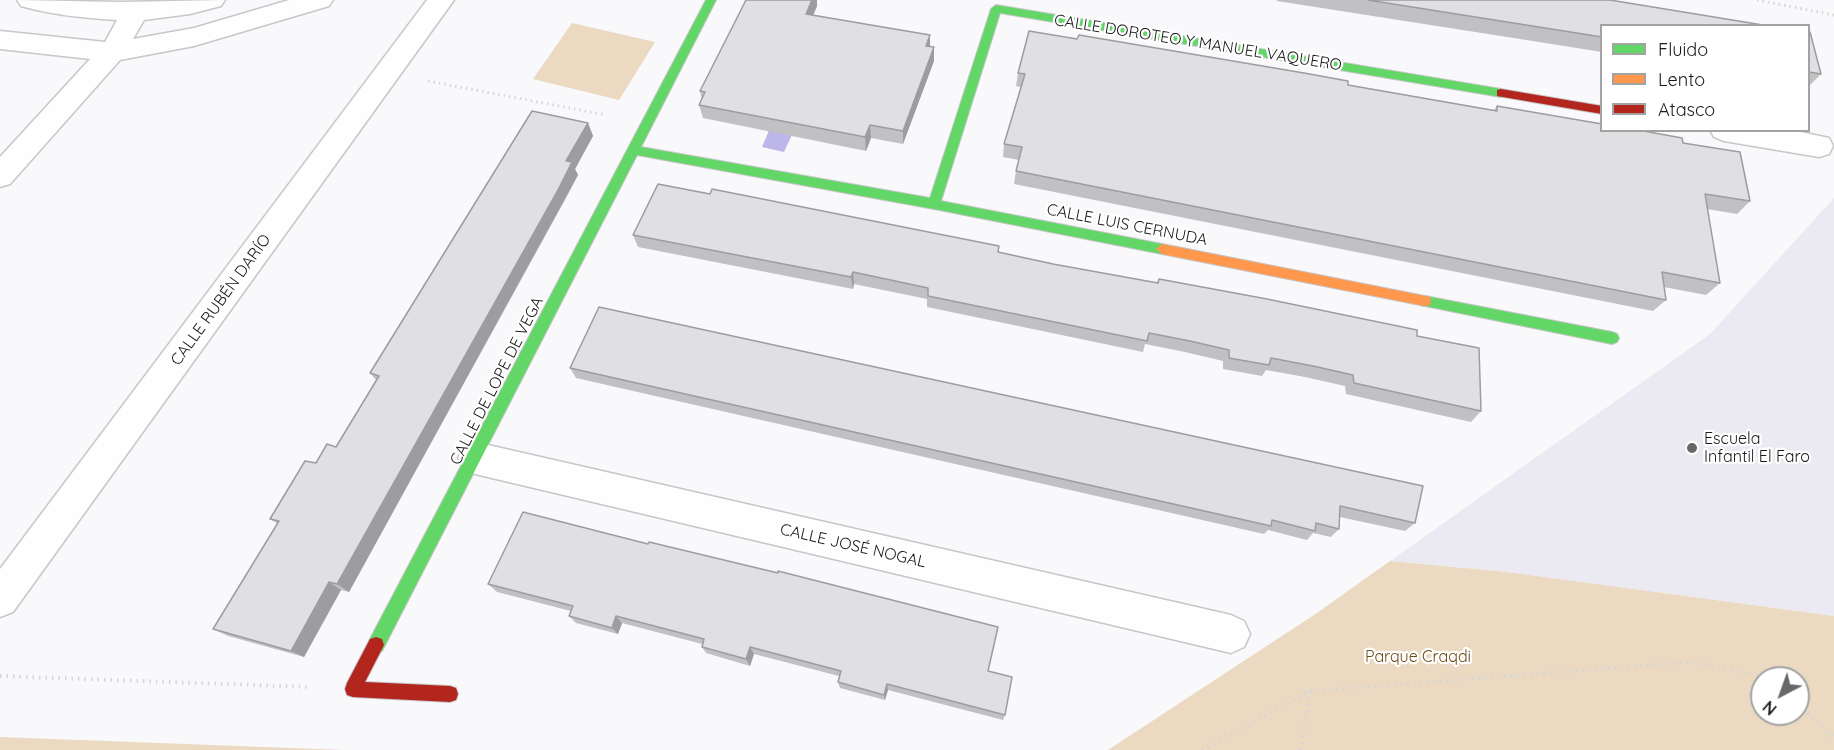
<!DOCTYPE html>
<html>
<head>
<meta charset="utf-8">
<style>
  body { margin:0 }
  #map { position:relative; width:1834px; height:750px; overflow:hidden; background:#f9f8fb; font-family:Quicksand,sans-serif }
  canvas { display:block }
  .legend { position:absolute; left:1600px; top:24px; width:210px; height:108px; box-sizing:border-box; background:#fff; border:2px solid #a3a3a3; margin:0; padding:8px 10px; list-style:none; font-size:18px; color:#19191a }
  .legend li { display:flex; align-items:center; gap:12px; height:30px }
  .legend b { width:30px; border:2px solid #a3a3a3 }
  .north { position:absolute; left:1750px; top:666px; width:60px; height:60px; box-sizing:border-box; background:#fff; border:2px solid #a3a3a3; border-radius:50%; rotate:221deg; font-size:16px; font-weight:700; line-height:24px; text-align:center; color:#19191a }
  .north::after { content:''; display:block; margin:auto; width:21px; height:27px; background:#676769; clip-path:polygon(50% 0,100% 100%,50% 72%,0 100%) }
</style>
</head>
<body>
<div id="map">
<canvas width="1834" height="750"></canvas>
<ul class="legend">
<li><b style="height:8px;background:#63d668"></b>Fluido</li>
<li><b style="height:8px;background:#ff974d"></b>Lento</li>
<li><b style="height:8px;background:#b3261e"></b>Atasco</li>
</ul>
<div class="north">N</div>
</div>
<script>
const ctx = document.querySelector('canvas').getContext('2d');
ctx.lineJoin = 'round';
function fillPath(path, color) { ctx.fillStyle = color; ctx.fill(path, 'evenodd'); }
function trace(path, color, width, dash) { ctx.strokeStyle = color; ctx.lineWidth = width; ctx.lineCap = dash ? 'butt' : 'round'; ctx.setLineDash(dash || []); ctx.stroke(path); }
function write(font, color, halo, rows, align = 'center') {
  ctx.font = font + ' Quicksand,sans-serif'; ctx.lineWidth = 4.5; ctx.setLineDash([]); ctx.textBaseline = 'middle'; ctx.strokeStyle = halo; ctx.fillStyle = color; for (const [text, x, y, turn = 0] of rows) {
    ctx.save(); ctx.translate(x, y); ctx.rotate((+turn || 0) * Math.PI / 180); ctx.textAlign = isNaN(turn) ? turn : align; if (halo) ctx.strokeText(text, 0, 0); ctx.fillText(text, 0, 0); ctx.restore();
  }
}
fillPath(new Path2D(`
  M1834,198V616L1507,572L1390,561L1710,334Z`), '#ebeaf2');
fillPath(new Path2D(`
  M572,23L655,42L619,100L533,79Z
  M1390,561L1507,572L1834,616V750H1108L1317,613ZM1762,678H1798V714H1762Z
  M0,737L344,750H0Z`), '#ebd9c1');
fillPath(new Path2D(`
  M775,116L797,124L784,152L762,147Z`), '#bcb6ea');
const street = new Path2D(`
  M17,0L121,2L225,0L221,6L190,14L144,20L133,39L194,28L289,0H333L329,6L194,46L120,60L10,184L0,187V157L90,59L0,49V31L105,42L117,20C85,18 52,15 21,6Z
  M427,0H454L13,612L0,617V569Z
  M1710,130H1791L1829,138L1833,146L1829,154L1819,157L1724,141L1714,137Z
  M475,442L1231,615L1244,621L1250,634L1244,647L1231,653L475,474L463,469L458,458L463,447Z`);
const fast = new Path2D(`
  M706,0H716L641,147L930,198L991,9L996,5L1501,89L1507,93L1501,97L1000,13L941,201L1162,244L1168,249L1162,254L934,209L637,155L382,651L376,653L370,651L368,645L370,639Z
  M1425,296L1612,332L1617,334L1619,338L1617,342L1612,344L1425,306L1420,305L1419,301L1420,297Z`);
const slow = new Path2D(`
  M1162,244L1425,296L1430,297L1431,301L1430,305L1425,306L1162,254L1156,249Z`);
const jam = new Path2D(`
  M1501,89L1602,106V114L1497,96V90Z
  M376,637L382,639L384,645L365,682L450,686L456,688L458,694L456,700L450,702L353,697L347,695L345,689L347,683L370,639Z`);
trace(street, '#c7c6c8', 3);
trace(fast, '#c7c6c8', 2);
trace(slow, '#c7c6c8', 2);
trace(jam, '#c7c6c8', 2);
trace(new Path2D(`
  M1757,0L1834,15
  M428,81L606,115`), '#d6d6d7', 3, [1.5, 4]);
trace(new Path2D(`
  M0,676L311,687
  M1310,691L1692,662L1768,678
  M1798,704L1834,738
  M1202,750L1310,691L1300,750`), '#d6d6d7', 4, [1.5, 5]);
fillPath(street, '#fefefe');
fillPath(fast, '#63d668');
fillPath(slow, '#ff974d');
fillPath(jam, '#b3261e');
fillPath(new Path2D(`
  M1277,0H1610L1602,26V52L1520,39L1277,1Z
  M817,6L813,15L930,35V46L934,47V61L903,144L871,138L866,151L703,118L699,105L702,100L700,91Z
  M1809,32L1821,74L1809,86Z
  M1018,73L1348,85L1494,110L1497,106L1683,143L1750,201L1737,214L1707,209L1720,283L1706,295L1664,287L1666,300L1653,311L1014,184L1016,171L1019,160L1003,157L1004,144L1021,87L1016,86Z
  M588,123L593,136L575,169L578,175L565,200L349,592L341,590L304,657L228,636L213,629L278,524L270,519L316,463L336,447L376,380L370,373Z
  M633,235L998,252L1053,264L1157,283L1159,279L1417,336L1481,411L1471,422L1346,394L1345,386L1305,377L1266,370L1262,376L1223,369V361L1185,352L1145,344L1143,352L927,307V299L854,284L853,289L638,247Z
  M599,307L1415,523L1405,531L1340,517L1339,529L1331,537L1313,533L1307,540L1268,530L1264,534L576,378L570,368Z
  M488,584L988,671L1005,715L1003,720L888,690L885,700L840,688L838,682L839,676L754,654L750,666L706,653L702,647V644L622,623L618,634L576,623L569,616L571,611L497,592Z`), '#c1c0c2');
fillPath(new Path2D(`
  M812,0H817V6L808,28L806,14Z
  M930,35V49L926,46Z
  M934,47V61L903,144V131Z
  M588,123L593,136L575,169L578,175L349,592L337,584L566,161Z
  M870,125L871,138L866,151L865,137Z
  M853,272L854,284L853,289L851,277Z
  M329,582L341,590L304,657L291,651Z
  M616,616L622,623L618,634L612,628Z
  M750,647L754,654L750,666L746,659Z
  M887,684L888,690L885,700L884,695Z`), '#9d9c9e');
const building = new Path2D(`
  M746,0H812L806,14L930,35L926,46L934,47L903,131L870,125L865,137L699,105L705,92L700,91Z
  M1368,0H1610L1769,26H1602V37Z
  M1029,31L1077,39L1079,35L1304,73L1348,81V85L1497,111V106L1602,124V130H1638L1682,138L1683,143L1740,152L1750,201L1705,194L1720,283L1662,272L1666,300L1016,171L1022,147L1004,144L1025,74L1018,73Z
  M1809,32H1810L1821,74L1809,72Z
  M532,111L588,123L566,161L572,162L559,188L337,584L329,582L291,651L213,629L279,521L270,519L305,461L316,463L327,444L336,447L379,376L370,373Z
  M658,184L710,194L712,189L999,246L998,252L1053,264L1158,283L1159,279L1267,299L1417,330V336L1479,348L1481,411L1354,383L1353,375L1313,366L1271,358L1269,365L1229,358V350L1190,341L1149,333L1147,341L928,296V288L853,272L851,277L633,235Z
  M599,307L1423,486L1415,523L1340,506L1339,529L1316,523L1315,531L1272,520L1271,526L570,368Z
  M523,512L648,544L649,542L778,573V571L998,627L988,671L1012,677L1005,715L887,684L884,695L838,682L841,671L750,647L746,659L702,647L704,639L616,616L612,628L569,616L573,606L488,584Z`);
fillPath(building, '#e0dfe2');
trace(building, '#9d9c9e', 1.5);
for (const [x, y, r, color] of [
  [1692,448,6,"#676769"]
]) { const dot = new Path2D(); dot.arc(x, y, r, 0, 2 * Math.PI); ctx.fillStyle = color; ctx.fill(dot); trace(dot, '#fff', 2); }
write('16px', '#19191a', '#fff', [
  ["CALLE DOROTEO Y MANUEL VAQUERO",1198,43,9],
  ["CALLE LUIS CERNUDA",1127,225,11],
  ["CALLE RUBÉN DARÍO",221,300,-54],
  ["CALLE DE LOPE DE VEGA",497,381,-63],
  ["CALLE JOSÉ NOGAL",853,546,13]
]);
write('16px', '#19191a', '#fff', [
  ["Escuela",1704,439],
  ["Infantil El Faro",1704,457]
], 'left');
write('16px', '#6c4c16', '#fff', [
  ["Parque Craqdi",1418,657]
]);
</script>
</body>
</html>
